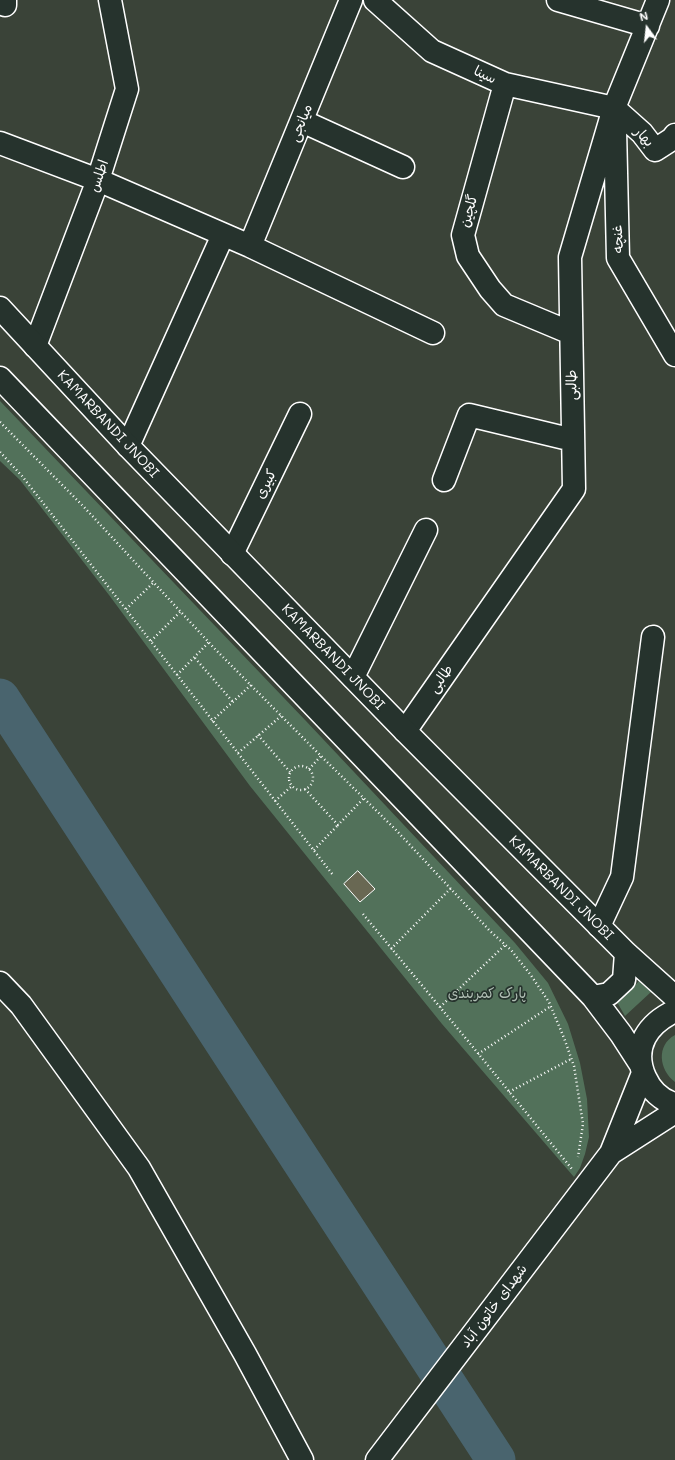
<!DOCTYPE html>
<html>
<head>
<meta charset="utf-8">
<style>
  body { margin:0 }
  #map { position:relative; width:675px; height:1460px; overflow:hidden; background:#3a4338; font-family:Mali,sans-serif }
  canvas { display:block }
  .north { position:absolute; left:627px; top:8px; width:40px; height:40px; -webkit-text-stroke:3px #26332d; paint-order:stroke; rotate:345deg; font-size:11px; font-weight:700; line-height:16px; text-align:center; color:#fff }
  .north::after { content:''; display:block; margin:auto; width:14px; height:18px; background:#fff; clip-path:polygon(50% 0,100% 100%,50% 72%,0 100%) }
</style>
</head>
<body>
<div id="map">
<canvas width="675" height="1460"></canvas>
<div class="north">N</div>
</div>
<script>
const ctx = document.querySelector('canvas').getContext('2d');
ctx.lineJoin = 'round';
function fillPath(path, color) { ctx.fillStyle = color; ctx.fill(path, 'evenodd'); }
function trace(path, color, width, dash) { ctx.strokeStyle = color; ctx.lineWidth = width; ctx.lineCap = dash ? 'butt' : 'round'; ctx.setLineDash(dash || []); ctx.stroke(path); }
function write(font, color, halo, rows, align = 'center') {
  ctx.font = font + ' Mali,"Playpen Sans Arabic",sans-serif'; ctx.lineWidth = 3.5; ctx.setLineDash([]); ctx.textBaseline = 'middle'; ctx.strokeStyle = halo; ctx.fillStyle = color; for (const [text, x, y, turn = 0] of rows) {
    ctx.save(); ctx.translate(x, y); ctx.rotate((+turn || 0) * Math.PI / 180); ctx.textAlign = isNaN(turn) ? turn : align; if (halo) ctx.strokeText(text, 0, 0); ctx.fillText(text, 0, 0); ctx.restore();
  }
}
fillPath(new Path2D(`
  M0,401L306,721L515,943L548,983L568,1024L580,1063L587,1099L589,1137L585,1154L580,1168L574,1177L442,1024L250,786L109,595L20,480L0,461Z
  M639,981L651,992L625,1016L617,1002L621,1000Z
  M675,1035V1082C659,1070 656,1045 675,1035Z`), '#52715a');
trace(new Path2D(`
  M0,698L496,1460`), '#49646e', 39);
const building = new Path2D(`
  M358,871L375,889L360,902L344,884Z`);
fillPath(building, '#696853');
trace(building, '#fff', 1);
const minor = new Path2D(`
  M375,0L432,51L505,84L614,108L642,133L655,150L672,139L675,135
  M558,0L648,26
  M5,5V0
  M505,84L463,235L468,256L490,289L504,305L571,333
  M302,121L403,167
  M615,129L618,258L675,355
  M0,143L98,180L250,246L433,333
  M250,246L351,0
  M35,346L98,180L127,89L110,0
  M128,446L223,235
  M444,480L469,415L573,440
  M232,554L300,414
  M353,677L426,530
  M405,731L574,489L570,257L614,108L658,0
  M599,926L622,877L653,637
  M0,983L21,1005L139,1168L245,1354L302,1460`);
const major = new Path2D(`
  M0,308L128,446L405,731L626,953L675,997
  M0,378L593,997L621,1034L641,1065
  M593,997L609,994L624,980L626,953
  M675,1011C662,1017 652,1024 645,1037C632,1062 648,1097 675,1104
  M611,1153L675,1112
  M377,1460L611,1153L643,1073`);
trace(minor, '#fff', 25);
trace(major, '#fff', 25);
trace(new Path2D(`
  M0,422L84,507L215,649L321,756L396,830L490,931L511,950L530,974L549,1002L564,1038L574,1066L583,1124L578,1157
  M0,452L22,476L333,875
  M126,609L153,583
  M151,641L180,612
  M195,658L233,702
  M177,675L209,642
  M212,721L251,685
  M258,735L290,772
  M238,753L281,716
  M289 778a12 12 0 1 1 24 0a12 12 0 1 1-24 0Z
  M309,769L321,756
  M305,789L338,825L364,798
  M275,801L292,786
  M314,850L338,825
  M363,914L468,1041L572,1169
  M391,949L451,888
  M440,1007L505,945
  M478,1054L551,1006
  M509,1092L571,1059`), '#fff', 2.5, [1, 3]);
trace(minor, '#26332d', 22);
trace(major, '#26332d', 22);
write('14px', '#fff', '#26332d', [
  ["سینا",485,75,25],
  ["میانجی",301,123,-68],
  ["بهار",644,137,47],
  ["اطلس",99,176,-71],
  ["گلچین",469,211,-74],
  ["غنچه",618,239,-93],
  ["طالبی",572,385,-91],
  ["KAMARBANDI JNOBI",108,424,47],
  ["کبیری",266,484,-64],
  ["KAMARBANDI JNOBI",333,657,46],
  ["طالبی",441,679,-55],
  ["KAMARBANDI JNOBI",561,888,45],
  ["شهدای خاتون آباد",494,1306,-53]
]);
write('14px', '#b1bfb5', '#26332d', [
  ["پارک کمربندی",487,994]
]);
</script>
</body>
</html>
